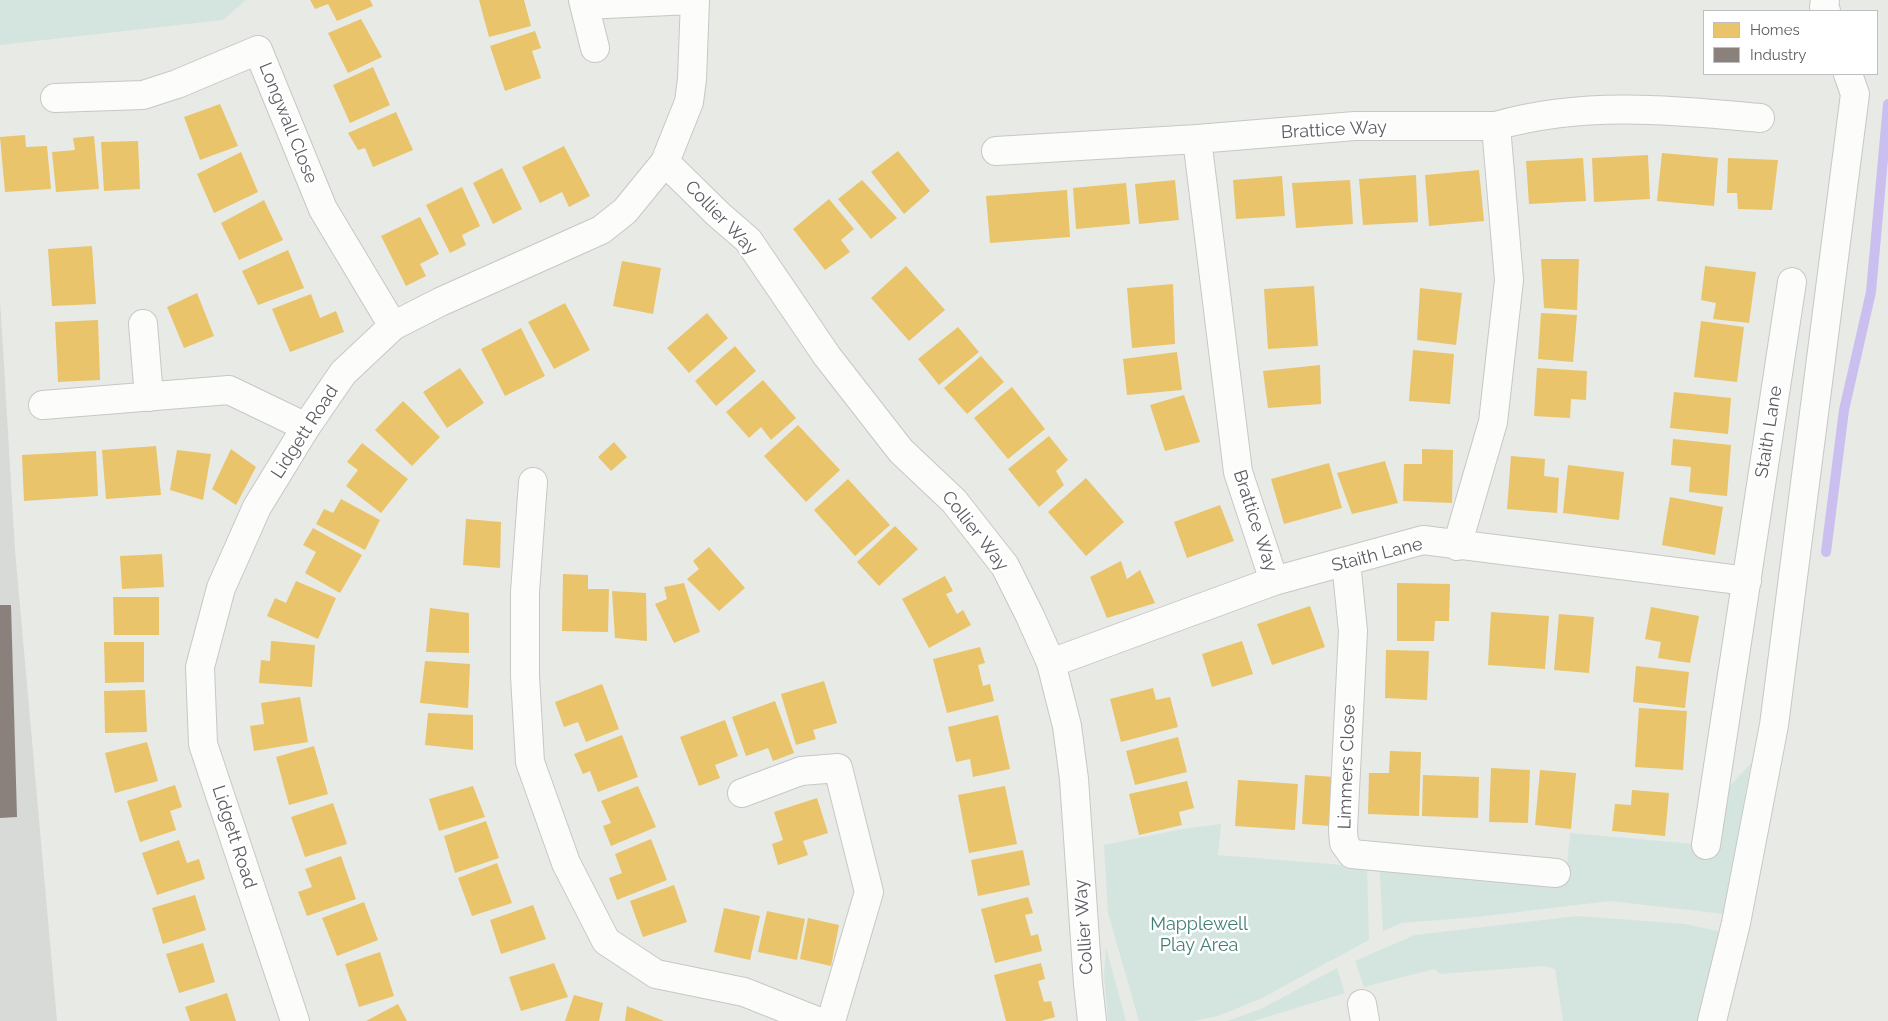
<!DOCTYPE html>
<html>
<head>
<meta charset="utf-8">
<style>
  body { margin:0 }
  #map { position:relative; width:1888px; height:1021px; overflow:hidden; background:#e8eae6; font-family:Raleway,sans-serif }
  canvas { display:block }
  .legend { position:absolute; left:1703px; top:10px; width:175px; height:65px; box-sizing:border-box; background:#fff; border:1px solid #bfbec0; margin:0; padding:6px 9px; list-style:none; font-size:15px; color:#5e5c62 }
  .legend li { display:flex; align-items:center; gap:10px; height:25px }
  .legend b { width:25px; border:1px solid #bfbec0 }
</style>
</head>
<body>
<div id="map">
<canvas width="1888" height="1021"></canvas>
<ul class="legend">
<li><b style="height:14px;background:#e9c46a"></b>Homes</li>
<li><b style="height:14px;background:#8a817c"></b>Industry</li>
</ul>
</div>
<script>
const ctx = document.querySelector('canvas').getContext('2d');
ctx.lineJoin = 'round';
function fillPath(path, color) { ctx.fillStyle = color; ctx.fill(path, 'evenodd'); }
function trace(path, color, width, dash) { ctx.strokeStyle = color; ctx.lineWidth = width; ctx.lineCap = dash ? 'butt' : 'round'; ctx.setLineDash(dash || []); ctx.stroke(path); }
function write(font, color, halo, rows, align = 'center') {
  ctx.font = font + ' Raleway,sans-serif'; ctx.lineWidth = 5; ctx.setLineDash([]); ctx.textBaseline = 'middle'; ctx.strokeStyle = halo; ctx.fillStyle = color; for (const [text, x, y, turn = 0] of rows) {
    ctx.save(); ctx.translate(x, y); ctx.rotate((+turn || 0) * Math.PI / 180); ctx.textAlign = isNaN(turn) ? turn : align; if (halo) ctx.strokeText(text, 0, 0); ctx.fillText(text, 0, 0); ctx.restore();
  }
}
fillPath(new Path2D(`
  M0,299L15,550L57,1021H0Z`), '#d7dad6');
fillPath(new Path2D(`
  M0,0H246L223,20L0,45Z
  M1751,763L1724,914L1610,901L1477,917L1402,923L1383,931L1379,861L1566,876L1570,833L1706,845L1717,800Z
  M1221,824L1218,855L1367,867L1369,940L1260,999L1218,1016L1194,1021H1139L1108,913L1104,845L1182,829Z
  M1577,916L1685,924L1721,932L1697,1021H1563L1555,969L1543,966L1440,974L1434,969L1364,987L1355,961L1415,935Z
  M1106,947L1126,1021H1108L1104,974Z
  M1337,968L1345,993L1254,1021H1227L1261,1009Z`), '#d4e5e0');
fillPath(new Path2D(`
  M310,0H370L373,6L337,21L328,4L315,9Z
  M479,0H524L531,26L489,37Z
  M361,19L382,57L348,73L328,33Z
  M535,31L541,48L532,51L541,78L505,91L490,46Z
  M373,67L390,105L350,123L333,85Z
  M220,104L238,146L200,160L184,117Z
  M396,112L413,150L373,167L365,148L358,150L348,133Z
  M25,135L26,147L47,146L51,189L5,192L0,137Z
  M94,136L99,189L56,192L52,152L75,150L73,138Z
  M138,141L140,189L104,191L101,142Z
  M564,146L590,196L569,207L562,192L540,203L522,167Z
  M898,151L930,191L904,214L871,172Z
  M241,152L258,192L214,213L197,174Z
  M1662,153L1718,158L1714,206L1657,201Z
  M1648,155L1650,199L1594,202L1592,158Z
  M1583,158L1586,201L1529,204L1526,161Z
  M1728,158L1778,160L1772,210L1738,209L1737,193H1727Z
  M502,168L522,209L493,224L473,183Z
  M1479,170L1484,221L1429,226L1425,175Z
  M1416,175L1418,222L1363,225L1359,179Z
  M1282,176L1285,216L1236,219L1233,180Z
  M862,180L897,218L871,239L838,199Z
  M1175,180L1179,220L1139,224L1135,184Z
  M1350,180L1353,224L1296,228L1292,183Z
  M1126,183L1130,224L1076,229L1073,188Z
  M462,187L480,226L462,235L466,245L450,253L426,205Z
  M1067,190L1070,237L990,243L986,196Z
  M829,199L854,229L841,240L850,252L825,270L793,229Z
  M264,200L283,240L239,260L221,223Z
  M420,217L439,254L420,264L426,276L406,286L381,236Z
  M92,246L96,304L52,306L48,249Z
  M288,250L304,288L258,305L242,271Z
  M1541,259H1579L1577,310L1544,308Z
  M622,261L661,268L653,314L613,306Z
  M906,266L945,310L909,341L871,298Z
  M1705,266L1756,272L1749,323L1713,319L1716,303L1701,300Z
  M1173,284L1175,344L1132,348L1127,288Z
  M1314,286L1318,346L1268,349L1264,289Z
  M1420,288L1462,293L1456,345L1417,340Z
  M197,293L214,336L184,348L167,307Z
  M311,294L320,318L336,311L344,332L290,352L272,309Z
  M565,303L590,350L554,369L528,322Z
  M707,313L728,338L689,373L667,348Z
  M1541,313L1577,315L1573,362L1538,359Z
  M98,320L100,380L58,382L55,322Z
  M1701,321L1744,327L1737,382L1694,377Z
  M958,327L979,352L939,385L918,359Z
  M521,328L545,376L505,396L481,349Z
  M735,346L756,371L716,406L695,381Z
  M1413,350L1454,354L1450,404L1409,401Z
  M1177,352L1182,390L1127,395L1123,359Z
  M981,356L1004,382L967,414L944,388Z
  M1320,365L1321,404L1268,408L1263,371Z
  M460,368L484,403L447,428L423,392Z
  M1537,368L1587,371L1586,400L1571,399L1570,418L1534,416Z
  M763,380L796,418L771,440L761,427L749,438L726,412Z
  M1012,387L1045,429L1008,459L974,418Z
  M1674,392L1731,398L1728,434L1670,428Z
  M1184,395L1200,442L1165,451L1150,405Z
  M403,401L440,437L412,466L375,430Z
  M798,425L840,470L806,502L764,456Z
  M1049,436L1068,460L1056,471L1064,485L1039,507L1008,469Z
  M1673,439L1731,445L1727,496L1689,492L1691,467L1671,465Z
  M614,442L627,457L611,471L598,457Z
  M362,443L408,479L381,513L346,486L358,470L347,462Z
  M156,446L161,495L106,499L102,450Z
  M231,449L256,467L236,505L212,489Z
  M1422,449L1453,450L1452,503L1403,501L1404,464H1422Z
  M177,450L211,454L203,500L170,490Z
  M96,451L98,496L24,501L22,455Z
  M1511,456L1545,459L1544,476L1559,478L1557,513L1507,509Z
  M1385,461L1398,503L1352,514L1337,473Z
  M1329,463L1342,508L1284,524L1271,479Z
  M1568,465L1624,472L1619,520L1563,513Z
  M1086,478L1124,522L1086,556L1048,512Z
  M848,479L890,525L855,556L814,510Z
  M1670,497L1723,507L1715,555L1662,545Z
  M341,499L380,520L365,550L316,524L324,509L333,513Z
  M1220,505L1234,541L1187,558L1174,522Z
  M466,519L501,522L500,568L463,565Z
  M895,526L918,549L879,586L857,562Z
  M313,528L362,555L340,593L305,573L316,552L303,545Z
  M709,547L745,588L719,611L687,579L699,569L693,561Z
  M162,554L164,587L122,589L120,556Z
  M1121,561L1127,579L1140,570L1155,603L1107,618L1090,577Z
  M563,574L588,575V589H609L608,632L562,631Z
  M945,576L953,591L946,594L957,614L963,610L971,625L929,648L902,599Z
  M296,581L336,598L318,639L267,616L275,598L286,603Z
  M684,583L700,632L674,643L655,604L667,599L664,587Z
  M1397,583L1450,584L1449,621H1435L1434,641H1397Z
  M612,591L646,593L647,641L615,638Z
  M113,597H159V635H114Z
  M1310,606L1325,647L1272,665L1257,624Z
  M1651,607L1699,616L1690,663L1658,658L1661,642L1645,639Z
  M430,608L469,613V653L426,652Z
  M1491,612L1549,616L1545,669L1488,665Z
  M1559,614L1594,617L1589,673L1554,670Z
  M271,641L315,645L312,687L259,683L261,660L270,661Z
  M1242,641L1253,674L1212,687L1202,654Z
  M104,642H144V682L105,683Z
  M980,647L985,663L978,665L983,686L990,684L994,701L947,713L933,659Z
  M1386,650L1429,651L1427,700L1385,698Z
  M425,661L470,664L468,708L420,703Z
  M1636,666L1689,672L1685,708L1633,702Z
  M824,681L837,723L813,730L816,739L796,745L781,694Z
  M602,684L619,729L586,742L578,722L564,727L555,702Z
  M1153,688L1156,700L1170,697L1178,727L1121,742L1110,699Z
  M145,690L147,732L105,733L104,691Z
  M300,697L308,742L254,751L250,726L264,724L261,703Z
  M775,701L794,753L773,761L768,748L746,756L732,717Z
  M1639,708L1687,711L1683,770L1635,767Z
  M428,713L473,715V750L425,745Z
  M998,715L1010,769L973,777L970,759L956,762L948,727Z
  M725,720L738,756L715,765L720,778L699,786L680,737Z
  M622,735L638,777L598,792L590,771L583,774L574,754Z
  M1178,737L1187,772L1135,785L1126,751Z
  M147,742L158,781L115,793L105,753Z
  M314,746L328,794L289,805L276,757Z
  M1390,751L1421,752L1419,816L1368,814L1369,773H1389Z
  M1491,768L1530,770L1528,823L1489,822Z
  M1540,770L1576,773L1571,829L1535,825Z
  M1305,775L1335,777L1331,826L1302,824Z
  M1423,775L1479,777L1478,818L1422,816Z
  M1238,780L1298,784L1295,830L1235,826Z
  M1187,781L1194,808L1179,812L1182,825L1139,835L1129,794Z
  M175,785L182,807L170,811L176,830L140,842L127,801Z
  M473,786L485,817L439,831L429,799Z
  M638,786L656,827L611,846L603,826L611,823L601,801Z
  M1005,786L1017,844L969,853L958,795Z
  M1632,790L1669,793L1665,836L1612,831L1615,804L1631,805Z
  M817,798L828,833L803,841L808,855L778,865L772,844L783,840L774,812Z
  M333,803L347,844L305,857L291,817Z
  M486,821L499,858L455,873L444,836Z
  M651,839L667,880L617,900L609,878L622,873L615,854Z
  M179,840L187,863L199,859L205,879L157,895L142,853Z
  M1023,850L1030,885L978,896L971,860Z
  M341,856L356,899L307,916L298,892L312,887L305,869Z
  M497,863L512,903L472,916L458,878Z
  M674,885L687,922L643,937L630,901Z
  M195,895L206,930L163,944L152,908Z
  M1028,897L1033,913L1025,915L1031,936L1038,934L1042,951L995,963L981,909Z
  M364,902L378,940L337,956L322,918Z
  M533,905L546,939L501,954L490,920Z
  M724,908L760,916L750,960L714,952Z
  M767,911L805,919L797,960L758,952Z
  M808,918L839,925L831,966L800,959Z
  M203,943L215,982L179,993L166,954Z
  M380,952L394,996L359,1007L345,964Z
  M554,963L568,997L521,1011L509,977Z
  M1041,963L1045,979L1038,981L1044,1002L1051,1001L1055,1017L1041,1021H1006L994,975Z
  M227,993L236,1021H190L185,1007Z
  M574,995L603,1003L599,1021H565Z
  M398,1004L407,1021H366Z
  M627,1006L664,1021H625Z`), '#e9c46a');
fillPath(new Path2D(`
  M0,605H11L17,817L0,818Z`), '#8a817c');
trace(new Path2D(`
  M1826,552L1844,410L1871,292L1888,104`), '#cbbfef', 10);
const minor = new Path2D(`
  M583,0L595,48
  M1825,0L1824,7L1826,11
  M585,5L691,0
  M55,98L143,95L177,84L258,50L323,209L393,326
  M1496,126C1583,101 1672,110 1760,118
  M996,151L1197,139
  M665,162L719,215L748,240L827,356L901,451L954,501L1005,566L1030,616L1051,663L1067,726L1074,779L1088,984L1092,1021
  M143,324L149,397
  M43,405L229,390L306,427
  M533,482L525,592V676L530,762L566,863L606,941L656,974L744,992L817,1021
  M1346,562L1353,631L1343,830L1344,843L1352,854L1556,873
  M1274,581L1238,472L1197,139L1355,126H1496L1509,280L1493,422L1457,546
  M1051,663L1274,581L1423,540L1747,581
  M742,793L801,771L838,768L869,892L831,1021
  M1706,845L1792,282
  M1362,1004L1365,1021
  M295,1021L203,744L200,667L221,588L257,507L306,427L343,373L393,326L440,302L601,230L625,211L665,162L689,102L692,79L695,0
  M1712,1021L1736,923L1774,725L1855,94L1848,74`);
trace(minor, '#c7c7c8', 30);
trace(minor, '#fcfcfb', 28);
write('18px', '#5e5c62', '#fff', [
  ["Longwall Close",288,123,68],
  ["Brattice Way",1334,130,-3],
  ["Collier Way",721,218,46],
  ["Lidgett Road",305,432,-57],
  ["Staith Lane",1769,432,-81],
  ["Brattice Way",1255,521,72],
  ["Collier Way",975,531,52],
  ["Staith Lane",1377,555,-14],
  ["Limmers Close",1347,767,-88],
  ["Lidgett Road",234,837,72],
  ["Collier Way",1084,927,-94]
]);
write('18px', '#407e75', '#fff', [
  ["Mapplewell",1199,925],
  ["Play Area",1199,946]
]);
</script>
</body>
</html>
